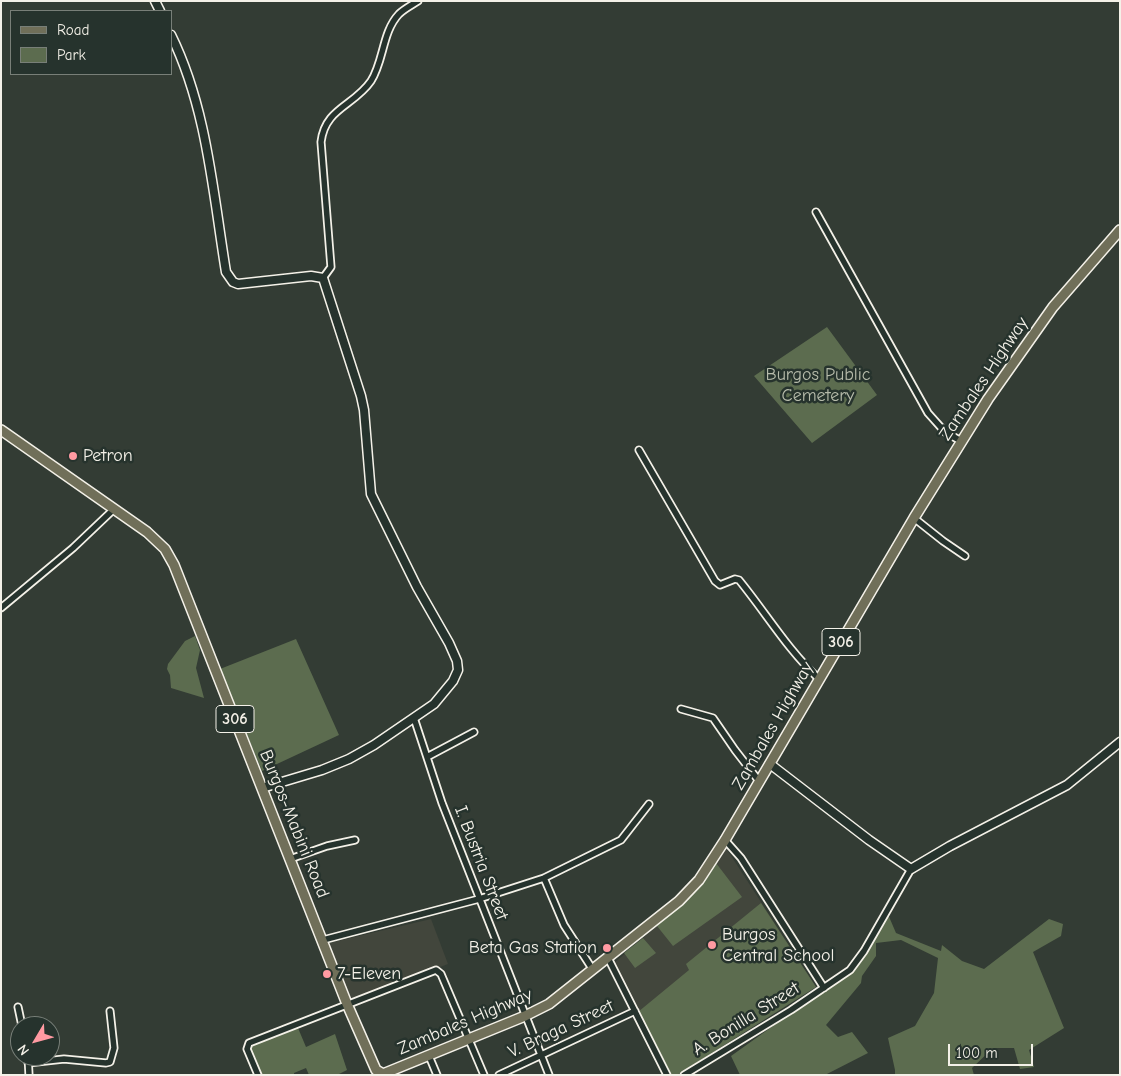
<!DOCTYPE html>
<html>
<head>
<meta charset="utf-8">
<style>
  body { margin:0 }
  #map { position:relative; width:1121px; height:1076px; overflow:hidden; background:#333c34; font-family:"Comic Neue",sans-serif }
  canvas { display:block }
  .frame { position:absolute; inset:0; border:2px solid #f4f1e8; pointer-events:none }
  .legend { position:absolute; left:10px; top:10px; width:162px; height:65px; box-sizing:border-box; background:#26332d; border:1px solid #787f78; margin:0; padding:6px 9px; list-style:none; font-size:15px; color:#f4f1e8 }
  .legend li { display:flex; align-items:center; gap:10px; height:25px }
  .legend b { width:25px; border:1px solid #787f78 }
  .north { position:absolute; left:10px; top:1016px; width:50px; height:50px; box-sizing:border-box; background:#26332d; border:1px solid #787f78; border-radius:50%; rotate:233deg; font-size:14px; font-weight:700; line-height:20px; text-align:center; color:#f4f1e8 }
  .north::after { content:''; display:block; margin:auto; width:18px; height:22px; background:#ff9aa2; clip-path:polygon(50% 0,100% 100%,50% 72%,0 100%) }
  .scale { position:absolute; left:948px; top:1044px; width:85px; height:22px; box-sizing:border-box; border:2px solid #f4f1e8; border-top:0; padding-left:6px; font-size:15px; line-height:18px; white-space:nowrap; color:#f4f1e8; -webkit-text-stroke:4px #26332d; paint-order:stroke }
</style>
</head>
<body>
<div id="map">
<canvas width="1121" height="1076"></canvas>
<div class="frame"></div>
<ul class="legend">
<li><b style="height:6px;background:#706f59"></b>Road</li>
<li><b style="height:14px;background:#5c6c4f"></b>Park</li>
</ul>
<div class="north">N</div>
<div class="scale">100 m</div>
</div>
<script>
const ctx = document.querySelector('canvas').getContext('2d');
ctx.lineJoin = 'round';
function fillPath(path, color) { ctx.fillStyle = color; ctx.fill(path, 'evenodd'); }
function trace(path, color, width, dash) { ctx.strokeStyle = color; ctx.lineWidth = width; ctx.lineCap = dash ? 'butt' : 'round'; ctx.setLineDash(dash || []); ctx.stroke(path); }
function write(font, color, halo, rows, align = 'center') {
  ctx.font = font + ' "Comic Neue",sans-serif'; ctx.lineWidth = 5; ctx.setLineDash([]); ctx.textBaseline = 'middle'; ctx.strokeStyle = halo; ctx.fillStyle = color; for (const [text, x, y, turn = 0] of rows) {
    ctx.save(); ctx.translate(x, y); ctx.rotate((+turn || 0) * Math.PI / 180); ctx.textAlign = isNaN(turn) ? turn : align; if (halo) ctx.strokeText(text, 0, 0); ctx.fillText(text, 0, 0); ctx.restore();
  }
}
fillPath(new Path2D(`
  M726,848L816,987L677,1075H669L613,964L683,903L706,879Z
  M431,919L448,964L351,1001L329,943Z`), '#42463c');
fillPath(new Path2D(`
  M827,327L877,395L812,443L754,376Z
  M195,636L200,650L196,668L204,698L171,688L170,675L167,669L168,664L185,641Z
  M296,639L339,735L262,771L220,669Z
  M716,863L742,897L673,946L657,926C679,906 700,888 716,863Z
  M761,903L816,987L677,1075H669L638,1012L689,970L686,964Z
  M887,912L896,933L941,951L942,945L962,961L984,969L1049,919L1063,924L1061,936L1033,952L1064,1028L1029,1050L1034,1067L1020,1069L1014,1048H993L972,1068L974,1075H895V1070L888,1038L915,1026L934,993L938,958L901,940L876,943V956L862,976L861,983L826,1025L838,1037L852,1032L868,1053L825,1075H740L731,1056L857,966L871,943L874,942L872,941Z
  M643,938L656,953L635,968L624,953Z
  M298,1028L306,1047L335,1034L347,1070L337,1075H309L306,1068L294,1073V1075H262L249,1045Z`), '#5c6c4f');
const street = new Path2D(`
  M816,212L928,413L945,432L961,441
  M323,278L331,267L321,142C325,108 354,106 371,81C384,61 382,32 399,14C404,9 412,5 418,1
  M639,450L715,581L720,585L735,579L739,580C766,613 787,649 819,679
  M914,518L943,541L965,556
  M1,608L73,548L114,509
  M681,709L713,718L735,750L759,781
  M414,718L442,803L549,1075
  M427,757L474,732
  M725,840L741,858L824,988
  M290,859L327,846L355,840
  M544,878L564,925L593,970
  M323,940L479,899L544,878L621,840L649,804
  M608,958L667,1075
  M18,1007L22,1026
  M28,1056L29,1075
  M429,1056L437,1075
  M28,1063L64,1059L106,1063L110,1062L114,1048L110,1011
  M258,1075L247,1049L249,1043L436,970L441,974L484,1075
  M499,1075L635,1011
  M684,1075L791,1010L850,970L864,951L911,869`);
const secondary = new Path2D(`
  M155,1L160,11
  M171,35C207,108 213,193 226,272L233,282L238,284L311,276L323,278L361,396L364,410L371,494L417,587L449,643L457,661L458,670L453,681L434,704L374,745L349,759L322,770L262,788
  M770,764L869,840L911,869L950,846L1067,785L1120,742`);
const primary = new Path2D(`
  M1,430L147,532L165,549L174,565L347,1004L376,1070L383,1074L525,1016L549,1004L679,901L699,880L725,840L914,518L988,399L1053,307L1120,230`);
trace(street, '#f4f1e8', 9);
trace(secondary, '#f4f1e8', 11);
trace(primary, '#f4f1e8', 12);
trace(street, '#26332d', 5.5);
trace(secondary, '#26332d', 8);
trace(primary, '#706f59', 9);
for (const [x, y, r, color] of [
  [73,456,5,"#ff9aa2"],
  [712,945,5,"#ff9aa2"],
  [607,948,5,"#ff9aa2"],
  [327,974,5,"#ff9aa2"]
]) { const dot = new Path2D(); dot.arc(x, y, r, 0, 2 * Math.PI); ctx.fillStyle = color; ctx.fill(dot); trace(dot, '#26332d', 2); }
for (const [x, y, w] of [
  [841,642,38],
  [235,719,38]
]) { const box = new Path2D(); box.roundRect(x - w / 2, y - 13.5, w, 27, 4); ctx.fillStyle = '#26332d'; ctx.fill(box); trace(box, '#f4f1e8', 1); }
write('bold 16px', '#f4f1e8', null, [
  ["306",841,642],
  ["306",235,719]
]);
write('18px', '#b7bcab', '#26332d', [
  ["Burgos Public",818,375],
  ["Cemetery",818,396]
]);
write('18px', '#f4f1e8', '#26332d', [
  ["Zambales Highway",984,379,-56],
  ["Zambales Highway",773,726,-60],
  ["Burgos-Mabini Road",294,824,68],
  ["I. Bustria Street",481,863,69],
  ["A. Bonilla Street",746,1019,-32],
  ["Zambales Highway",465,1022,-23],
  ["V. Braga Street",561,1029,-25]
]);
write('18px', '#f4f1e8', '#26332d', [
  ["Petron",83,456],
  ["Burgos",722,935],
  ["Central School",722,956],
  ["Beta Gas Station",597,948,"right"],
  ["7-Eleven",337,974]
], 'left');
</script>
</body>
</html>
